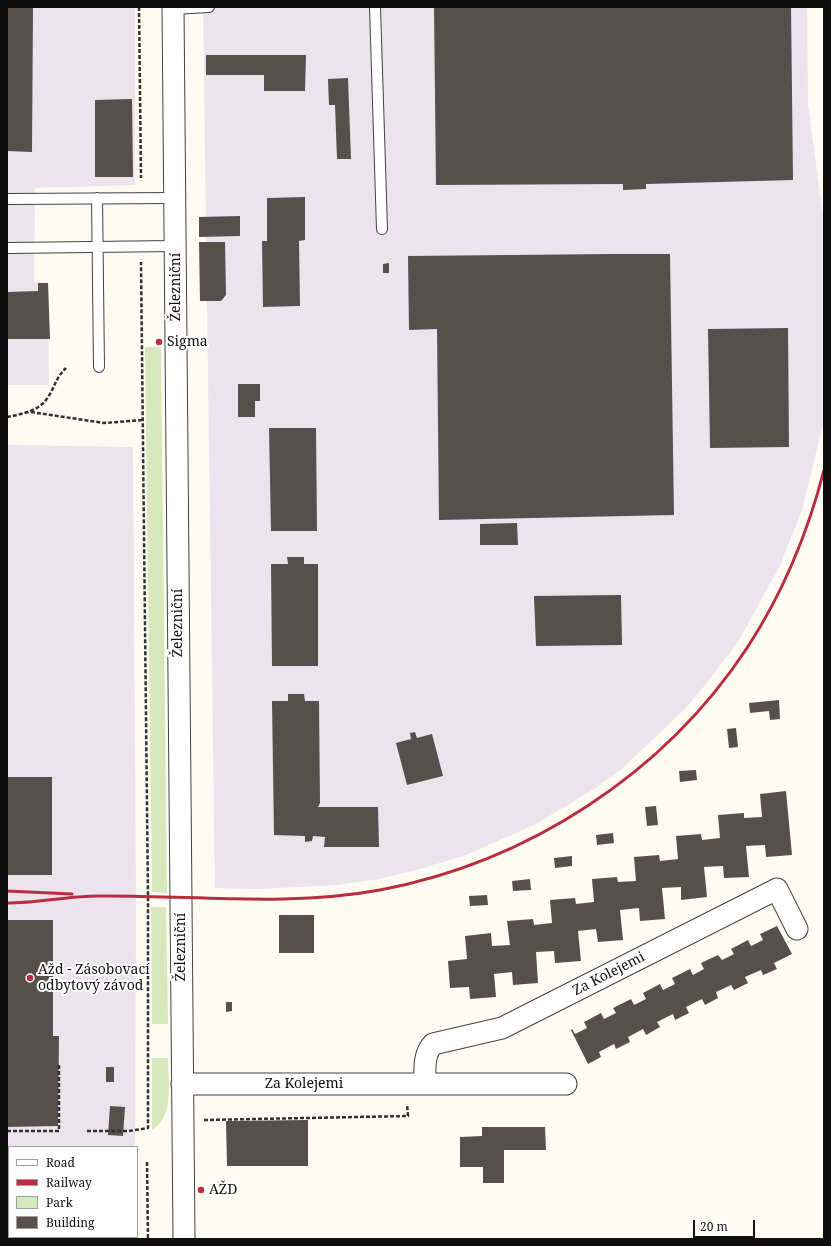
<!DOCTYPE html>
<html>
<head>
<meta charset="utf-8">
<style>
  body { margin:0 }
  #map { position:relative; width:831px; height:1246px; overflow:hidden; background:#fefbf2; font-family:"Noto Serif",serif }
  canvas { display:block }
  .frame { position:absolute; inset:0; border:8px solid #0f0f0f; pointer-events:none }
  .legend { position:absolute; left:8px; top:1146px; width:130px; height:92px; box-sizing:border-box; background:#fff; border:1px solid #9f9f9f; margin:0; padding:5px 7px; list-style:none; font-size:12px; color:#0f0f0f }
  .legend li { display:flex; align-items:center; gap:8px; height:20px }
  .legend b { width:20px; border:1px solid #9f9f9f }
  .scale { position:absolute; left:693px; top:1220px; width:62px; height:18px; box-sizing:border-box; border:2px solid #0f0f0f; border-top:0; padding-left:5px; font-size:12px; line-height:14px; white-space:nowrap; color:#0f0f0f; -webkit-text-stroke:3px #fff; paint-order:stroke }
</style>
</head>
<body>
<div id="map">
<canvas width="831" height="1246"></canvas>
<div class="frame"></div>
<ul class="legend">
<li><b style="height:5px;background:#fff"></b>Road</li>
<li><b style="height:5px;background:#b92d41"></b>Railway</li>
<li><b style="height:11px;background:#d7e8bc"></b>Park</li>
<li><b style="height:11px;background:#574f4c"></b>Building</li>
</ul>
<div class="scale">20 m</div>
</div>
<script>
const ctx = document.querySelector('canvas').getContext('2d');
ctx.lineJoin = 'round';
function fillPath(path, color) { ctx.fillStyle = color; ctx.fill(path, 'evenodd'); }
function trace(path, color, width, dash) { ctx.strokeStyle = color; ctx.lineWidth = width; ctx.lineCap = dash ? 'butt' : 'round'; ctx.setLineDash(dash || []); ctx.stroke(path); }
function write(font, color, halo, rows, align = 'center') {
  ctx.font = font + ' "Noto Serif",serif'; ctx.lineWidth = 4; ctx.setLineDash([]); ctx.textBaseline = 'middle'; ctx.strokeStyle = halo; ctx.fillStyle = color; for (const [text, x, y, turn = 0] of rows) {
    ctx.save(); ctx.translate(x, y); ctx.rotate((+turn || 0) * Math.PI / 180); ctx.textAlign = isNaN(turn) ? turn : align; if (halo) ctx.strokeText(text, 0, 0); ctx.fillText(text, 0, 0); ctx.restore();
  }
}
fillPath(new Path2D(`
  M7,7H135V185L35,188L34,282L48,283L49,385H7Z
  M203,7H807L808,105L824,224V420L802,510L780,566L738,642L709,680L687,707L623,768L594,789L538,823L464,856L416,870L379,879L336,885L260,889L215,888Z
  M7,445L133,447L136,908L135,1147H9V1219L7,1218Z
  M88,1237H135V1239H97Z`), '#ebe4ed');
fillPath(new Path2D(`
  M145,347H161L167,893L152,892Z
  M151,907H166L168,1024H152Z
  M152,1058H168C168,1081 175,1116 152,1130Z`), '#d7e8bc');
fillPath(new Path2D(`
  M7,7H33L32,152L7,151Z
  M434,7H791L793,180L646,184V189L623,190V184L436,185Z
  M206,55H306L305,91H264V75H206Z
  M348,78L351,159H337L335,105H329L328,79Z
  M132,99L133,177H95V100Z
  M305,197V240L299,241L300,306L263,307L262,241H267V198Z
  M240,216V236L199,237V217Z
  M199,242H225L226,295L221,301H200Z
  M613,254H670L674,515L439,520L437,329L409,330L408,256Z
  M389,263V273H383V264Z
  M38,283H48L50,339H7V292L38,291Z
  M788,328L789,447L710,448L708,329Z
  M238,384H260V401H255V417H238Z
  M269,428H316L317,531H271Z
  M517,523L518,545H480V524Z
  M287,557H304V564H318V666H272L271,564H288Z
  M621,595L622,645L536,646L534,596Z
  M288,694H304L305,701H319L320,803L318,807H378L379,847H324L325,837L313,836L312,841L305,842V836L274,835L272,701H288Z
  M779,700L780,719L770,720L769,711L750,713L749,703Z
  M736,728L738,747L729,748L727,729Z
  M415,732L417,738L432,734L443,776L407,785L396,743L411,739L410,733Z
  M696,770L697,780L680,782L679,771Z
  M7,777H52V875H7Z
  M786,791L792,855L766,857L765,845L746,846L749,877L724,878L723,866L704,867L707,897L681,900V887L662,888L665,919L640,921L639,908L620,910L623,940L598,942L596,929L578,931L581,961L555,963L554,951L536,952L538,983L513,985L512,972L494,974L496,997L470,999L469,987L450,988L448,961L467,959L465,936L491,933L492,946L510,945L507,921L533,919L534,925L552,923L550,900L575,898L576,904L594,902L592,879L617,877L618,882L636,881L634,857L659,855L660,861L678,859L676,836L701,834L702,840L720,838L718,815L744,813V818L762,817L760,794Z
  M656,806L658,825L647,826L645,807Z
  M613,833L614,843L597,845L596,835Z
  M572,856V866L555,868L554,858Z
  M530,879L531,890L513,891L512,881Z
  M487,895L488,905L470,906L469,896Z
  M279,915H314V953H279Z
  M7,920H53V1036H59L58,1126L7,1127Z
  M777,926L792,954L774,963L777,969L763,975L761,970L745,977L748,983L734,990L731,985L716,992L718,998L705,1005L702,999L686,1007L689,1013L675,1020L673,1014L657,1022L660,1027L646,1035L643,1029L628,1037L630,1042L616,1049L614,1044L599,1052L601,1057L588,1064L571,1030L572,1029L575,1034L587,1028L584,1022L601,1013L604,1019L616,1013L613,1008L631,999L634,1005L646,999L643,993L660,984L663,990L675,984L672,978L690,969L693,975L704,969L701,963L718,955L722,960L734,954L731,949L748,940L751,946L763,940L760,934Z
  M226,1002H232V1011L226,1012Z
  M106,1067H114V1082H106Z
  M110,1106L125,1107L123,1136L108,1135Z
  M308,1120V1166H227L226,1121Z
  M482,1127H545L546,1150H504V1183H483V1167H460V1137L482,1136Z`), '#574f4c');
const lane = new Path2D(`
  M375,7L382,229
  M173,9L209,7
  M97,198L99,367
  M7,199L175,198
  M7,248L175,246`);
const street = new Path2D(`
  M173,7L184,1239
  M182,1084H566
  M425,1084C425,1070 423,1055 433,1044L502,1028L777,889L797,929`);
trace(lane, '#424242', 12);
trace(street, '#424242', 23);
trace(new Path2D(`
  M139,7L141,178
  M31,412L104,423L143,420
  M7,417C22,414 40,411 48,397C56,385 55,379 66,368
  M204,1120L408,1116L407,1104
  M7,1131H59V1064
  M87,1131H129L148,1128V897L141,262
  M147,1162L148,1239`), '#313131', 2.5, [4, 2]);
trace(lane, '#fff', 10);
trace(street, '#fff', 21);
trace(new Path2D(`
  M7,891L72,894
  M7,903C38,903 68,896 99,896C193,895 287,907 380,890C528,862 664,774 747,648C783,593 808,532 824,470`), '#b92d41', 3);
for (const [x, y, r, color] of [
  [159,342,4,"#b92d41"],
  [30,978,4,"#b92d41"],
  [201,1190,4,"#b92d41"]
]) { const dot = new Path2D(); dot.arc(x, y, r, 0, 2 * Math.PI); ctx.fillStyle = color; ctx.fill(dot); trace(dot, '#fff', 1.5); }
write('14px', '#0f0f0f', '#fff', [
  ["Železniční",176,287,-90],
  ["Železniční",178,623,-90],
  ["Železniční",181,947,-90],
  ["Za Kolejemi",609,974,-27],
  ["Za Kolejemi",304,1084]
]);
write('14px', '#0f0f0f', '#fff', [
  ["Sigma",167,342],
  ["Ažd - Zásobovací",38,970],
  ["odbytový závod",38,986],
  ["AŽD",209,1190]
], 'left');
</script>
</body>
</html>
